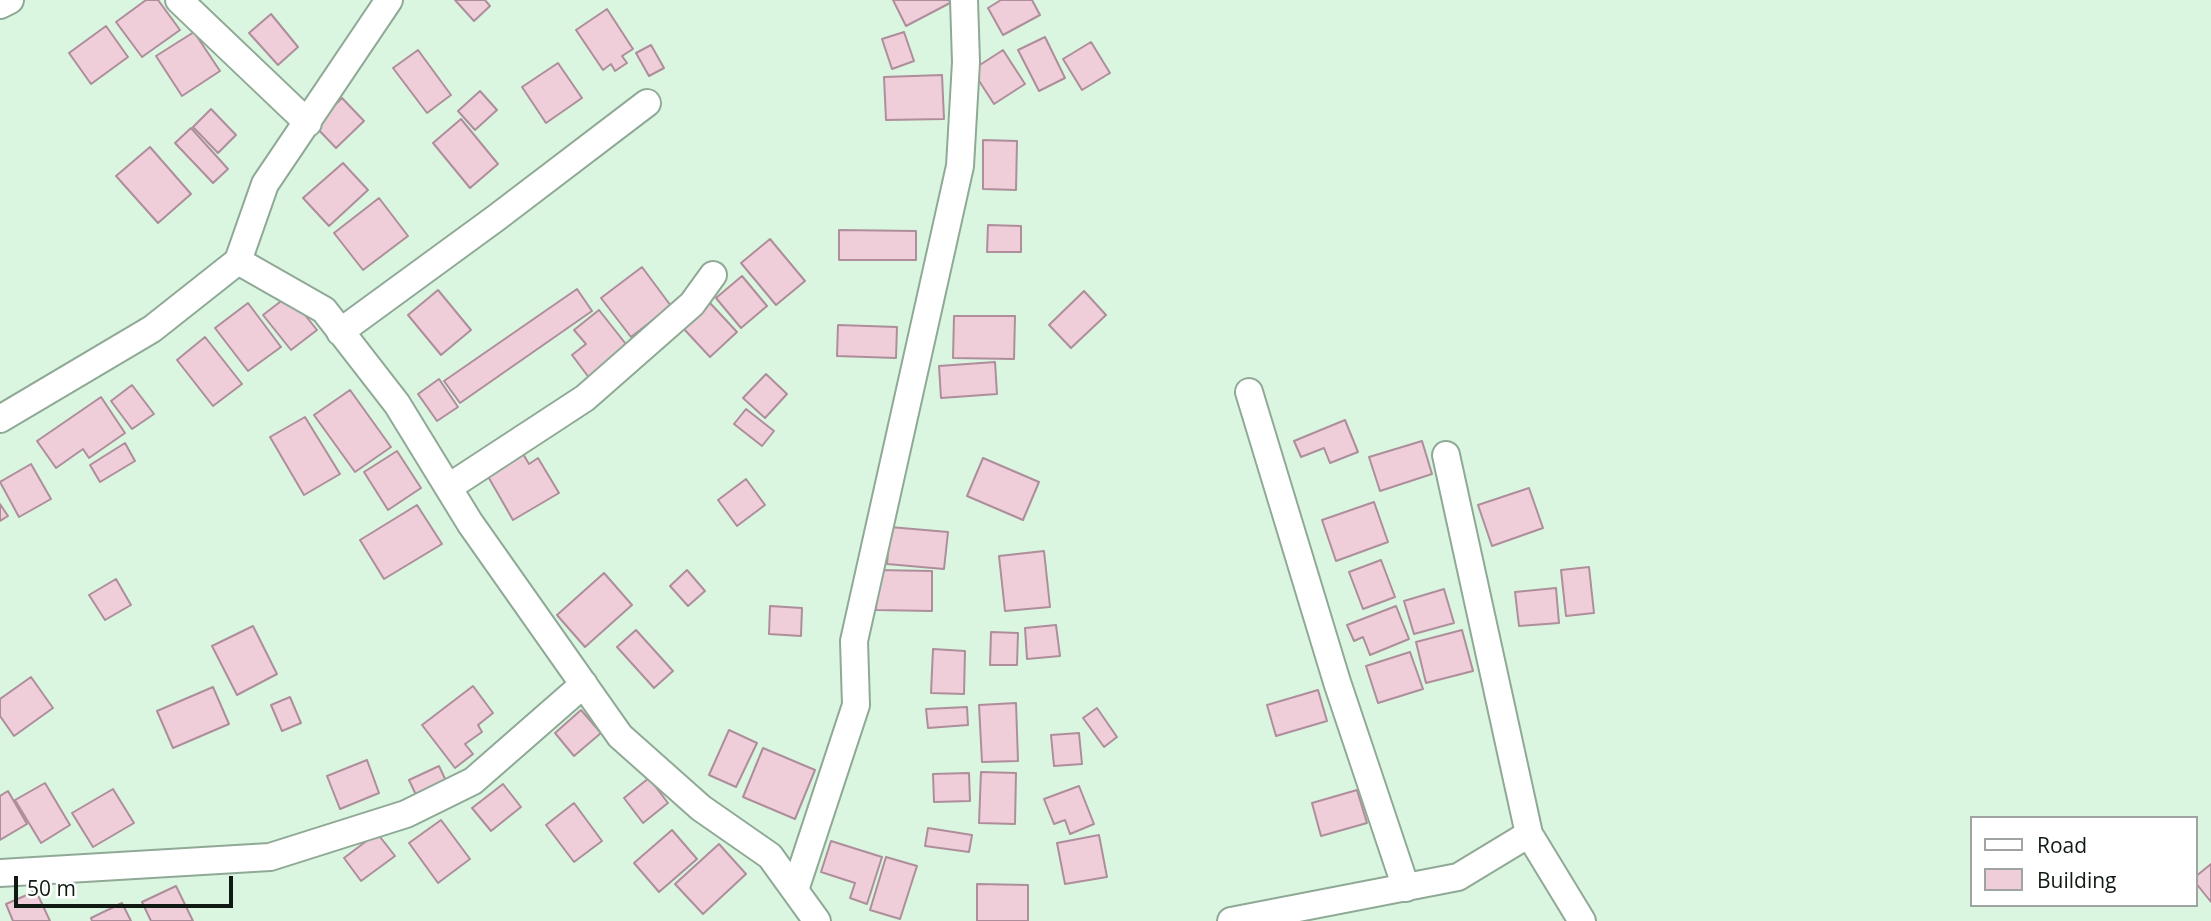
<!DOCTYPE html>
<html>
<head>
<meta charset="utf-8">
<style>
  body { margin:0 }
  #map { position:relative; width:2211px; height:921px; overflow:hidden; background:#daf6e1; font-family:"Open Sans",sans-serif }
  canvas { display:block }
  .legend { position:absolute; left:1970px; top:816px; width:228px; height:91px; box-sizing:border-box; background:#fff; border:2px solid #9fa3a1; margin:0; padding:9px 12px; list-style:none; font-size:21px; color:#101a13 }
  .legend li { display:flex; align-items:center; gap:14px; height:35px }
  .legend b { width:35px; border:2px solid #9fa3a1 }
  .scale { position:absolute; left:14px; top:876px; width:219px; height:32px; box-sizing:border-box; border:4px solid #101a13; border-top:0; padding-left:9px; font-size:21px; line-height:24px; white-space:nowrap; color:#101a13; -webkit-text-stroke:5px #fff; paint-order:stroke }
</style>
</head>
<body>
<div id="map">
<canvas width="2211" height="921"></canvas>
<ul class="legend">
<li><b style="height:9px;background:#fff"></b>Road</li>
<li><b style="height:19px;background:#efceda"></b>Building</li>
</ul>
<div class="scale">50 m</div>
</div>
<script>
const ctx = document.querySelector('canvas').getContext('2d');
ctx.lineJoin = 'round';
function fillPath(path, color) { ctx.fillStyle = color; ctx.fill(path, 'evenodd'); }
function trace(path, color, width, dash) { ctx.strokeStyle = color; ctx.lineWidth = width; ctx.lineCap = dash ? 'butt' : 'round'; ctx.setLineDash(dash || []); ctx.stroke(path); }
const building = new Path2D(`
  M146,0H158L180,30L142,57L116,22Z
  M455,0H485L490,6L474,21Z
  M893,0H949L950,3L906,26Z
  M1001,0H1032L1040,15L1003,35L988,8Z
  M607,9L633,49L622,56L627,63L615,71L611,64L603,70L576,30Z
  M271,14L298,47L278,65L249,33Z
  M106,26L128,57L91,84L69,53Z
  M194,32L220,71L182,96L156,56Z
  M904,32L914,61L892,69L882,39Z
  M1045,37L1065,78L1039,91L1018,50Z
  M1091,42L1110,73L1082,90L1063,59Z
  M651,45L664,68L649,76L636,53Z
  M418,50L451,95L427,113L393,68Z
  M1003,50L1025,84L994,104L972,70Z
  M558,63L582,98L546,123L522,87Z
  M942,75L944,119L886,120L884,77Z
  M480,91L497,110L475,130L458,111Z
  M342,98L364,121L336,148L314,125Z
  M211,109L236,135L218,153L193,127Z
  M461,119L498,164L470,188L433,143Z
  M191,128L228,169L213,183L175,143Z
  M983,140L1017,141L1016,190L983,189Z
  M150,147L191,194L158,223L116,176Z
  M343,163L368,190L329,226L303,198Z
  M379,198L408,236L363,270L334,233Z
  M988,225L1021,226V252H987Z
  M839,230L916,231V260H839Z
  M770,239L805,281L776,305L741,263Z
  M642,267L671,306L631,337L601,298Z
  M742,276L767,306L741,328L716,298Z
  M577,289L592,311L460,403L444,381Z
  M438,290L471,330L441,355L408,315Z
  M1084,291L1106,315L1071,348L1049,325Z
  M289,295L317,330L291,350L263,315Z
  M248,303L281,347L248,371L215,328Z
  M710,303L737,332L710,357L683,328Z
  M599,310L629,348L590,379L572,355L586,344L574,330Z
  M954,316H1015L1014,359L953,358Z
  M838,325L897,327L896,358L837,356Z
  M205,337L242,384L213,406L177,360Z
  M995,362L997,394L941,398L939,366Z
  M766,374L787,394L765,418L743,398Z
  M439,379L458,407L437,421L418,394Z
  M132,385L154,414L132,429L111,401Z
  M350,390L391,447L355,472L314,415Z
  M101,397L125,433L89,458L83,449L56,468L37,441Z
  M746,409L774,431L762,446L734,424Z
  M305,417L340,474L304,495L270,437Z
  M1345,420L1358,452L1330,463L1324,448L1301,457L1294,441Z
  M1422,441L1432,474L1380,491L1369,457Z
  M125,443L135,461L100,482L90,465Z
  M397,451L421,488L388,510L364,472Z
  M522,452L529,464L538,458L559,493L513,520L486,473Z
  M983,458L1039,482L1023,520L967,496Z
  M31,464L51,499L19,517L0,482Z
  M746,479L765,505L737,526L718,500Z
  M1529,488L1543,528L1492,546L1478,505Z
  M1374,502L1388,542L1336,561L1322,520Z
  M0,504L8,516L0,521Z
  M417,505L442,544L384,579L360,540Z
  M890,527L948,532L944,569L887,564Z
  M1044,551L1050,607L1005,611L999,556Z
  M1381,560L1395,597L1363,609L1349,572Z
  M1589,567L1594,613L1566,616L1561,570Z
  M687,570L705,591L688,606L670,586Z
  M877,570L932,571V611L876,610Z
  M604,573L632,605L585,647L557,615Z
  M116,579L131,605L105,620L89,595Z
  M1556,588L1559,623L1519,626L1515,592Z
  M1444,589L1454,623L1414,634L1404,601Z
  M770,606L802,608L801,636L769,634Z
  M1396,606L1409,639L1370,655L1363,637L1354,641L1347,625Z
  M1056,625L1060,656L1027,659L1025,628Z
  M253,626L277,674L237,695L212,646Z
  M636,630L673,671L654,688L617,647Z
  M1462,630L1473,671L1426,683L1416,642Z
  M991,632L1018,633L1017,665H990Z
  M933,649L965,651L964,694L931,693Z
  M1410,652L1423,689L1378,703L1366,666Z
  M31,677L53,708L14,736L0,716V699Z
  M473,686L493,713L478,725L482,732L465,744L473,754L455,768L422,725Z
  M213,687L229,724L173,748L157,711Z
  M1318,690L1327,721L1276,736L1267,705Z
  M290,697L301,723L282,731L271,705Z
  M1016,703L1018,761L982,762L979,705Z
  M967,707L968,725L928,728L926,709Z
  M1097,708L1117,737L1104,747L1083,718Z
  M581,710L601,733L574,756L555,733Z
  M729,730L757,743L736,787L709,775Z
  M1079,733L1082,764L1054,766L1051,735Z
  M763,748L815,770L795,819L743,797Z
  M367,760L379,793L340,809L327,776Z
  M439,766L447,783L417,797L409,780Z
  M981,772L1016,773L1015,824L979,823Z
  M969,773L970,801L934,802L933,774Z
  M649,778L668,803L643,823L624,798Z
  M45,783L70,825L41,843L15,800Z
  M503,784L521,807L491,831L472,808Z
  M1079,786L1094,824L1070,834L1065,820L1054,824L1044,799Z
  M113,789L134,823L93,847L72,813Z
  M1357,790L1367,823L1321,836L1312,803Z
  M8,791L27,824L0,840V796Z
  M574,803L602,841L574,862L546,825Z
  M441,820L470,859L438,883L409,843Z
  M928,828L972,835L969,852L925,846Z
  M672,830L697,859L659,892L634,863Z
  M377,833L395,856L361,881L344,858Z
  M1099,835L1107,877L1065,884L1057,843Z
  M831,841L882,857L867,904L850,898L855,883L821,872Z
  M719,844L746,874L703,914L675,884Z
  M886,857L917,866L900,919L870,910Z
  M2211,864V902L2195,882V877Z
  M977,884L1028,885V921H977Z
  M176,886L193,921H151L142,902Z
  M36,891L50,921H13L6,904Z
  M122,903L131,921H92L91,918Z`);
fillPath(building, '#efceda');
trace(building, '#ad8e9a', 2);
const street = new Path2D(`
  M179,0L308,123
  M0,5L10,0
  M238,261L324,310L397,404L470,523L620,736L701,808L770,856L817,921
  M340,332L496,218L647,103
  M1249,392L1337,682L1406,888
  M0,419L152,329L238,261L265,184L389,0
  M1446,455L1529,834
  M449,487L585,398L692,304L713,275
  M0,873L270,857L406,814L473,781L584,684
  M795,890L856,705L854,641L960,166L966,62L964,0
  M1231,921L1458,877L1529,834L1582,921`);
trace(street, '#8fa996', 30);
trace(street, '#fff', 26);
</script>
</body>
</html>
